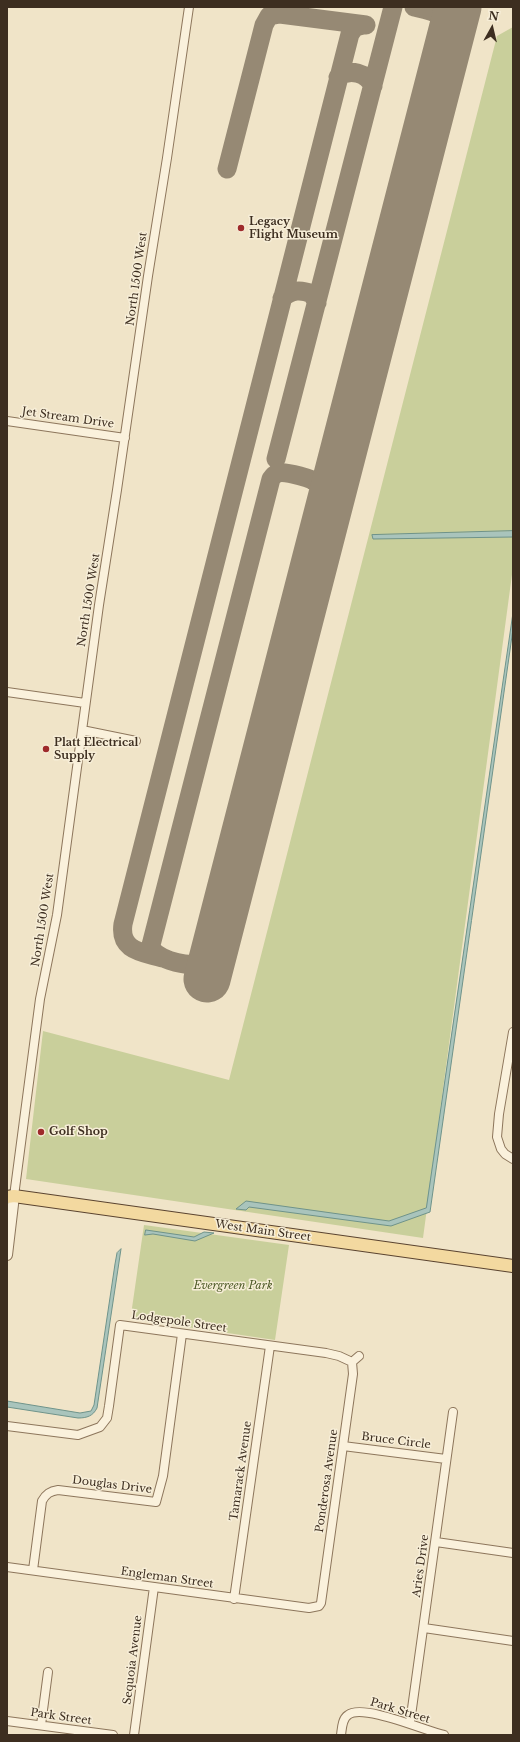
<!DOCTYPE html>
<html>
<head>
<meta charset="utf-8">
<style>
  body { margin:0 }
  #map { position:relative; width:520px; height:1742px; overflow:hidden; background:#f0e4c8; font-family:"Libre Baskerville",serif }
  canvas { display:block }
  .frame { position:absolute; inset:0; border:8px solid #3d2e20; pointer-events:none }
  .north { position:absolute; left:472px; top:8px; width:40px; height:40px; -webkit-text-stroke:3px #f7eed8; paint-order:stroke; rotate:8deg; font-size:11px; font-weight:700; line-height:16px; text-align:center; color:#3d2e20 }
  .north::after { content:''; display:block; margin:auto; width:14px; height:18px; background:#3d2e20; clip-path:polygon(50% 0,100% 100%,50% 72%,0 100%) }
</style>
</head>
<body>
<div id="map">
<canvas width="520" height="1742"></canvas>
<div class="frame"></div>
<div class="north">N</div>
</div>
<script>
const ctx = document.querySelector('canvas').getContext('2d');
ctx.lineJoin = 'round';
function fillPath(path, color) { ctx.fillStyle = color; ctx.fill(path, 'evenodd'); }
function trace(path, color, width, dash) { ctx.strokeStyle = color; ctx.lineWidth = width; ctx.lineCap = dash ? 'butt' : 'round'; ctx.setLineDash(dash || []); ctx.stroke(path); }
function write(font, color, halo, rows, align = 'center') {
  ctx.font = font + ' "Libre Baskerville",serif'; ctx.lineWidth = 3; ctx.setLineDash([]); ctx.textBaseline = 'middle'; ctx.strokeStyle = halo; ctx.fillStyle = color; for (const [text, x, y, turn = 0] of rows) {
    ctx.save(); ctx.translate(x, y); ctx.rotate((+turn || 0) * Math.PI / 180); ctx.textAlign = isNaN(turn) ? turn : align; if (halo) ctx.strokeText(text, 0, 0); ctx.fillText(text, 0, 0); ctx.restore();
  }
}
fillPath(new Path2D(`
  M513,27V567L423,1238L26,1179L43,1031L229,1080L497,36Z
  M144,1225L289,1245L275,1340L139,1320L134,1315L132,1308Z`), '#c9cf9b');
const water = new Path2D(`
  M513,531V537L373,539L372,535Z
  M513,613V629L430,1212L391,1226L249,1207L246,1210L236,1209L246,1201L389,1221L426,1208Z
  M146,1230L194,1237L204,1232L214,1233L195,1241L153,1234L145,1235Z
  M121,1249L97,1408C93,1416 87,1418 78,1418L7,1407V1401L80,1413L91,1411L94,1405L115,1264L117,1253Z`);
fillPath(water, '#a9c4bc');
trace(water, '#6f938a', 1);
trace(new Path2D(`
  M414,7C436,12 451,14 450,40
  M338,77C350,68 367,73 373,86
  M227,169L264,25L269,16L280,14L366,25
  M282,298C292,290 300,289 312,294L317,303
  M276,459L393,7
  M312,480C326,481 335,475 341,462
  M214,952C209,958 204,963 196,964C185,966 152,959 151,945L271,479C273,476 275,474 278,473C286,471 314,479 320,484C327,490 329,498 329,507
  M162,958C142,952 119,951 123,924L350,34L355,27L363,25`), '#968974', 19);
trace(new Path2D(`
  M207,979L458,7`), '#968974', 47);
const minor = new Path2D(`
  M7,421L125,438
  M7,692L85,703
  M82,730L136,741
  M513,1032L499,1114L497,1137L501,1149L505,1154L513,1159
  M14,1196L40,999L57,915L99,605L117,490L148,276L167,158L189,7
  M352,1362L359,1356
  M7,1426L78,1435L100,1427L107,1418L109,1406L120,1325L326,1353L339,1356L352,1362
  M343,1446L446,1459
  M436,1542L513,1553
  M7,1567L309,1608L319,1606L321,1603L353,1374L352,1362
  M33,1570L42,1501C46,1494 50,1491 58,1490L156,1502L163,1476L182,1334
  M234,1599L270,1346
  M424,1628L513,1641
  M7,1721L113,1735
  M410,1723L453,1412
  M41,1725L48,1672
  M134,1735L154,1587
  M341,1735C342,1728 342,1719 348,1715C362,1703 426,1731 444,1735`);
const tertiary = new Path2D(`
  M7,1255L14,1196`);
const primary = new Path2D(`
  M7,1197L14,1196L513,1266`);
trace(minor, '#8d765c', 10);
trace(tertiary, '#8d765c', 12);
trace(primary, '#5b4430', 14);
trace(minor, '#faf1dc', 8);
trace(tertiary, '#faf1dc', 10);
trace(primary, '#f3d9a0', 12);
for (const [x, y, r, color] of [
  [241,228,4,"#9e2a2b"],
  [46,749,4,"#9e2a2b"],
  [41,1132,4,"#9e2a2b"]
]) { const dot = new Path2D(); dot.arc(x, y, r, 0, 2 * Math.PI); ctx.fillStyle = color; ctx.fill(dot); trace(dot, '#f7eed8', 1.5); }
write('bold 11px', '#3d2e20', '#f7eed8', [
  ["Legacy",249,222],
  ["Flight Museum",249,235],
  ["Platt Electrical",54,743],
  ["Supply",54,756],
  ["Golf Shop",49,1132]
], 'left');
write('11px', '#3d2e20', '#f7eed8', [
  ["North 1500 West",137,279,-82],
  ["Jet Stream Drive",68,418,8],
  ["North 1500 West",89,600,-81],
  ["North 1500 West",43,920,-81],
  ["West Main Street",263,1231,8],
  ["Lodgepole Street",179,1322,8],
  ["Bruce Circle",396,1441,7],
  ["Tamarack Avenue",241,1471,-82],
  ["Ponderosa Avenue",327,1481,-82],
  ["Douglas Drive",112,1485,7],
  ["Aries Drive",421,1566,-82],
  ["Engleman Street",167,1578,8],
  ["Sequoia Avenue",133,1660,-83],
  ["Park Street",400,1711,17],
  ["Park Street",61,1717,8]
]);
write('italic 11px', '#4d5a26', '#f7eed8', [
  ["Evergreen Park",233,1286]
]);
</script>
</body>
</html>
